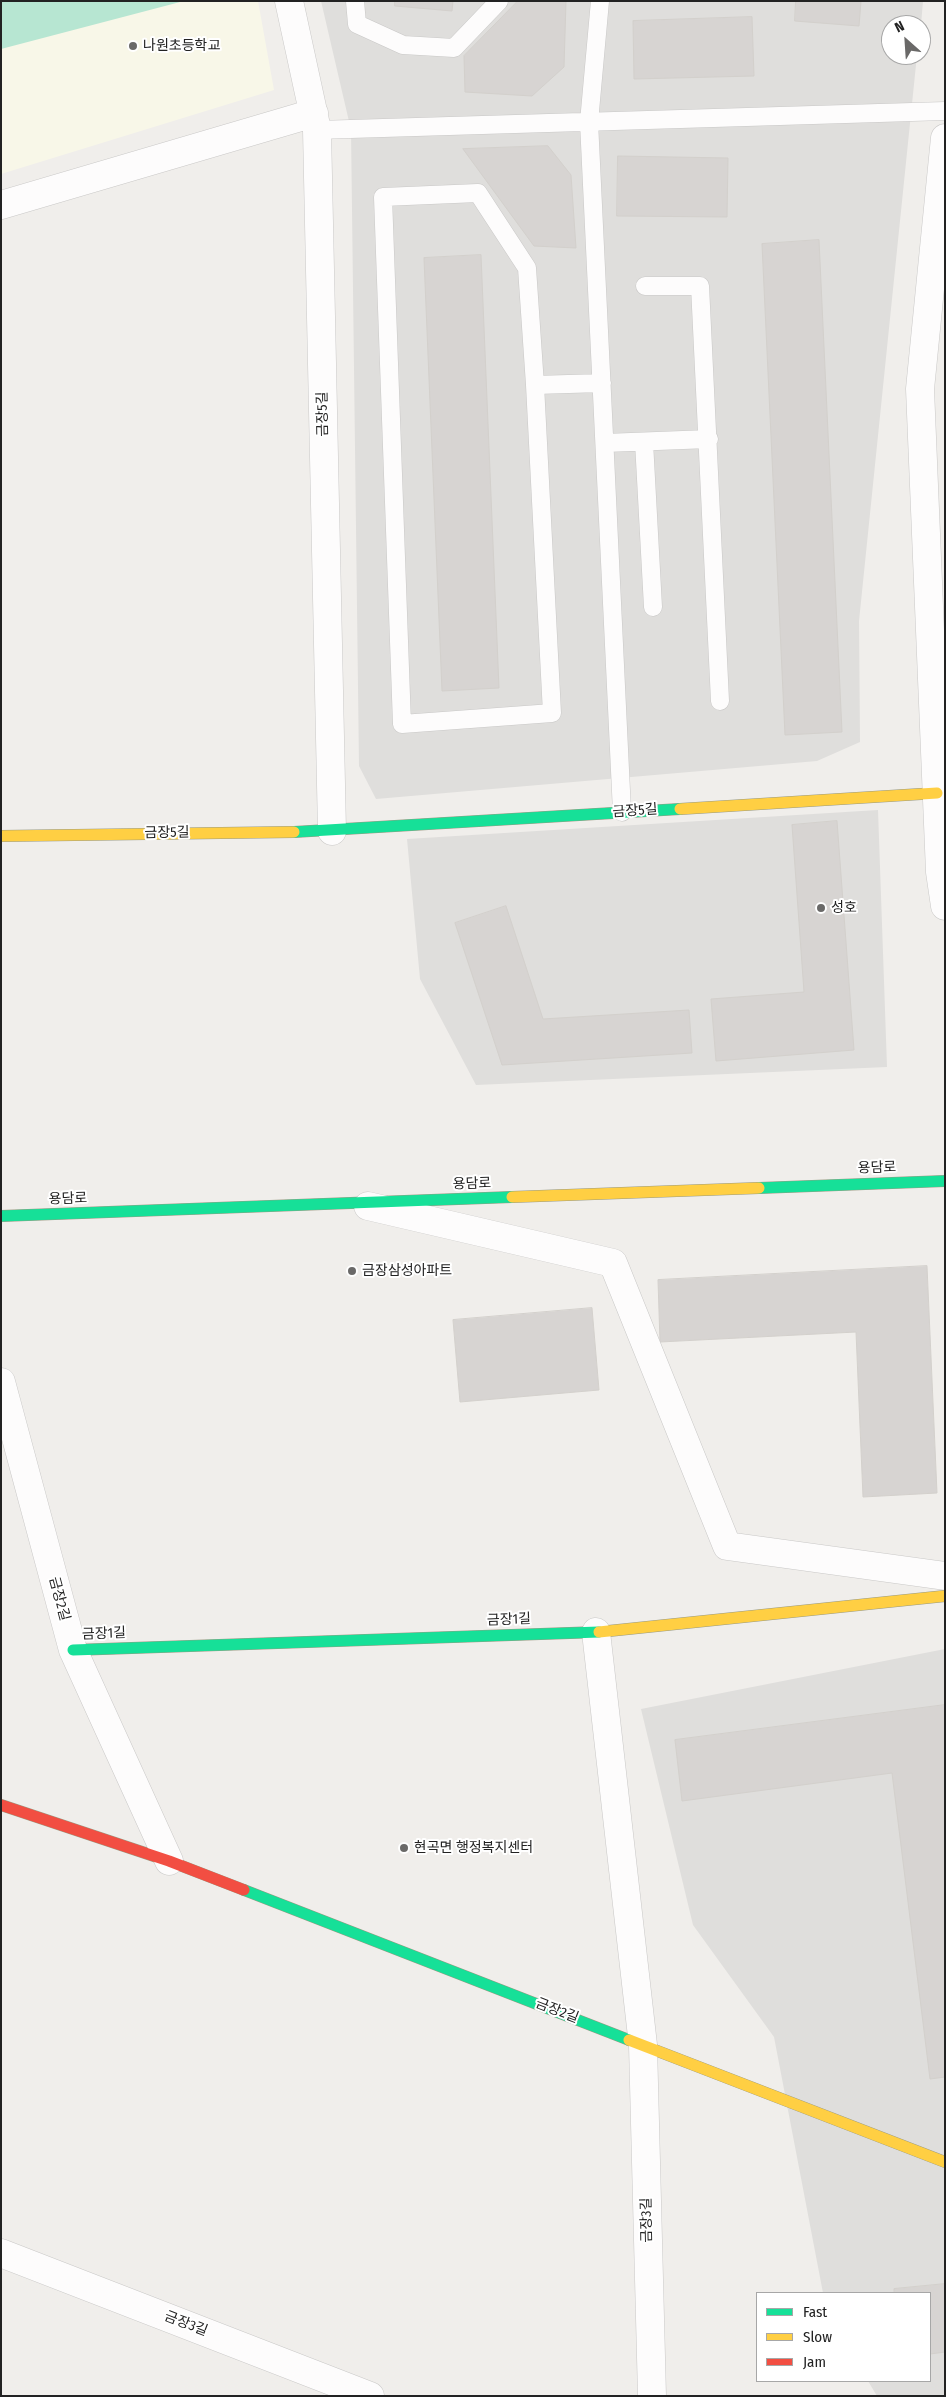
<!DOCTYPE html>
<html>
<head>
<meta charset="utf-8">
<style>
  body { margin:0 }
  #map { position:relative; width:946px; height:2397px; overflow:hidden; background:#f0eeeb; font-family:"Fira Sans Condensed",sans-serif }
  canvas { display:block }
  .frame { position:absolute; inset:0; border:2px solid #222; pointer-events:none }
  .legend { position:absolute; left:756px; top:2292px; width:175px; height:90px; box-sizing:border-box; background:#fff; border:1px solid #a7a7a7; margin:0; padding:6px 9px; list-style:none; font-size:15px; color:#222 }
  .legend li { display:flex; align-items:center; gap:10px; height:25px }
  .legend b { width:25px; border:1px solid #a7a7a7 }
  .north { position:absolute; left:881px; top:15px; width:50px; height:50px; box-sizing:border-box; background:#fff; border:1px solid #a7a7a7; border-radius:50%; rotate:334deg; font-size:14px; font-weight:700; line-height:20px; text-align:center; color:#222 }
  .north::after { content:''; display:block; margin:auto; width:18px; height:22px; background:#6a6968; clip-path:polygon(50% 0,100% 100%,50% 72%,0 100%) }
</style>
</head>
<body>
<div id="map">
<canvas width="946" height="2397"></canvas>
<div class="frame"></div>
<ul class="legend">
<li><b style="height:6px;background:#16e098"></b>Fast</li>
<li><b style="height:6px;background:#ffcf43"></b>Slow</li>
<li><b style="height:6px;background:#f24e42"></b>Jam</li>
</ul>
<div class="north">N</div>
</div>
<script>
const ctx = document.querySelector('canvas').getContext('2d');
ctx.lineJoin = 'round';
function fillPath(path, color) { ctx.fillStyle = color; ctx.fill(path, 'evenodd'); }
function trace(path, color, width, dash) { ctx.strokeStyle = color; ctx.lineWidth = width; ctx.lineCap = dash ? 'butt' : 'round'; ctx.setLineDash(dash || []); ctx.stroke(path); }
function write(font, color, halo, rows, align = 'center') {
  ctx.font = font + ' "Fira Sans Condensed","Noto Sans KR",sans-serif'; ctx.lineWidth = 4; ctx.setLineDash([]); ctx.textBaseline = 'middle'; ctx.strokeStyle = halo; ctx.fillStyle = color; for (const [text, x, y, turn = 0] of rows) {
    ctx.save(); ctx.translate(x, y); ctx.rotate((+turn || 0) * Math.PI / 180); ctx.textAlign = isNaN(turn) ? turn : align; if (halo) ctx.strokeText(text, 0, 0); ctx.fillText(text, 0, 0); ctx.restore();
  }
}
fillPath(new Path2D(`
  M321,1H923L921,25H891V55H917L859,621L860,742L817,761L376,799L359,766L351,130Z
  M878,810L887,1067L476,1085L420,979L407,839Z
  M945,1649V2396H877L868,2381H930V2293H823L774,2037L693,1925L641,1709Z`), '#dfdedc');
fillPath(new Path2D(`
  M1,1H258L274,90L1,174Z`), '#f8f7e8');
fillPath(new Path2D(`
  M1,1H184L1,49Z`), '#b7e6d2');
const building = new Path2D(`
  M395,1H453L452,11L395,6Z
  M518,1H566L564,67L532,96L465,92L464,56Z
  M796,1H861L859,26L795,21Z
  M752,17L754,76L634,79L633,21Z
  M548,146L571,175L576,248L534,246L463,149Z
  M618,156L728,158L727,217L617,216Z
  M819,240L842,732L785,735L762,244Z
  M481,255L499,688L442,691L424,258Z
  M837,821L854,1050L716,1061L711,999L804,992L792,825Z
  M506,906L543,1019L689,1010L692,1053L502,1065L455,923Z
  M927,1266L937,1493L863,1497L856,1332L660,1342L658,1280Z
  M592,1308L599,1390L460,1402L453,1320Z
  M945,1705V2077L930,2079L892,1773L682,1801L675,1740Z
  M945,2284V2352L930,2354V2293H894V2289Z`);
fillPath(building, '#d7d4d2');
trace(building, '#d3d0cc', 1);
const lane = new Path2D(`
  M355,1L357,24L403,45L454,48L499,1
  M600,1L589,122L622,812
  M317,130L945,111
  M478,193L527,268L535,385L552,713L402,724L383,197Z
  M645,286H700L720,701
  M535,385L602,383
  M644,442L653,607
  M605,443L709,439`);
const street = new Path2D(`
  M289,1L317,130L332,831
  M945,138L920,389L940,872L945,906
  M1,205L314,113
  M368,1206L613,1263L727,1546L945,1576
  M1,1382L73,1650L169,1861
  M596,1632L643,2045L652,2396
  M1,2253L370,2396`);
const fast = new Path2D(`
  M294,832L680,809
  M759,1188L945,1181
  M1,1216L512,1197
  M73,1650L599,1632
  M244,1890L629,2040`);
const slow = new Path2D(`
  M680,809L937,793
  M1,836L294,832
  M512,1197L759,1188
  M599,1632L945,1596
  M629,2040L945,2162`);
const jam = new Path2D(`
  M1,1805L169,1861L244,1890`);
trace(lane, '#c9c8c7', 19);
trace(street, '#c9c8c7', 29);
trace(fast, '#999a82', 12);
trace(slow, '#999a82', 12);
trace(jam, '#999a82', 12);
trace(lane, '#fdfcfc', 18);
trace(street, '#fdfcfc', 28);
trace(fast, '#16e098', 11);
trace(slow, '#ffcf43', 11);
trace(jam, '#f24e42', 11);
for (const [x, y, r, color] of [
  [133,46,5,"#6a6968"],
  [821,908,5,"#6a6968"],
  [352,1271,5,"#6a6968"],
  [404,1848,5,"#6a6968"]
]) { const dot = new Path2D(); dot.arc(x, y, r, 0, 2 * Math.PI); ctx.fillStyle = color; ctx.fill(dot); trace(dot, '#fff', 2); }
write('14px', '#222', '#fff', [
  ["나원초등학교",143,46],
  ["성호",831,908],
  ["금장삼성아파트",362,1271],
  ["현곡면 행정복지센터",414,1848]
], 'left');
write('14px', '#222', '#fff', [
  ["금장5길",323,414,-91],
  ["금장5길",635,811,-4],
  ["금장5길",167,833,-1],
  ["용담로",877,1168,-2],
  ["용담로",472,1184,-2],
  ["용담로",68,1199,-2],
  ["금장2길",59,1599,75],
  ["금장1길",509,1620,-2],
  ["금장1길",104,1634,-2],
  ["금장2길",557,2011,21],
  ["금장3길",647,2220,-91],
  ["금장3길",186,2324,21]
]);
</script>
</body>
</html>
